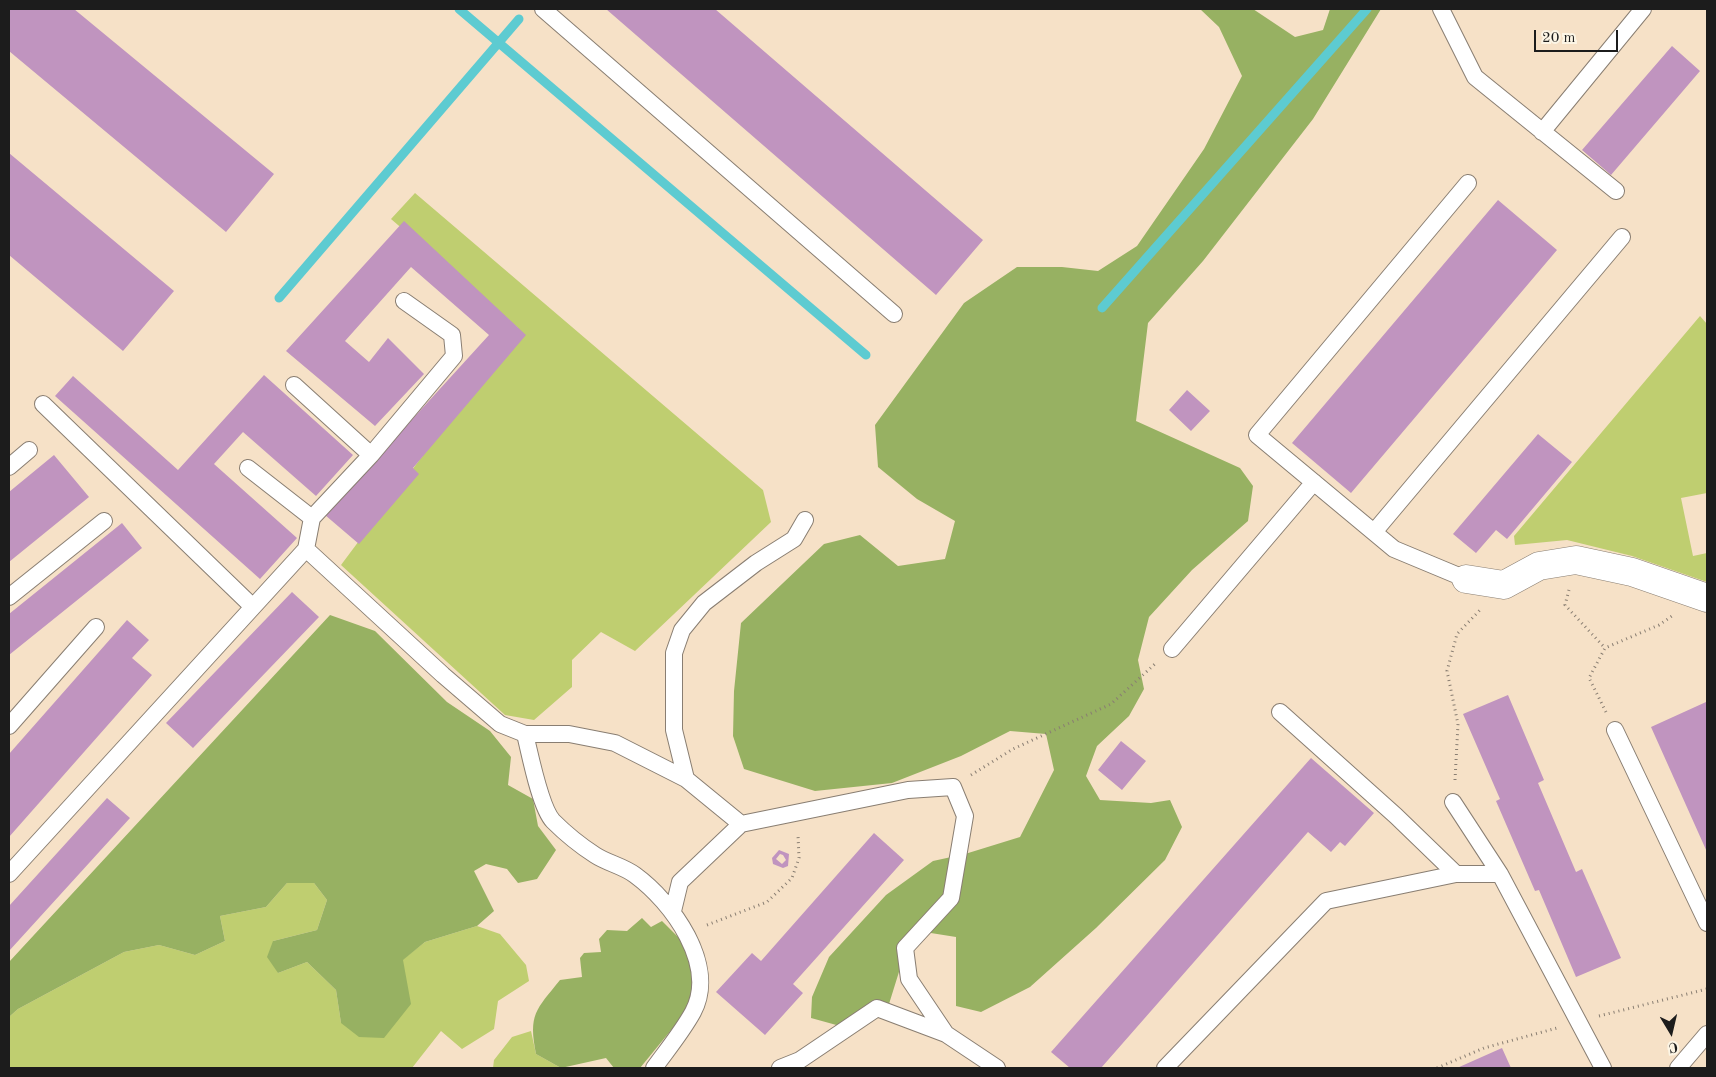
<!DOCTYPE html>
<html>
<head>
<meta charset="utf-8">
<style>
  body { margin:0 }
  #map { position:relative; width:1716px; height:1077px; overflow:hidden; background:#f6e1c7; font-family:"Old Standard TT",serif }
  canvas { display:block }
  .frame { position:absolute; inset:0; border:10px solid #1c1c1c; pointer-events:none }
  .north { position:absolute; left:1646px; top:1007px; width:50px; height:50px; -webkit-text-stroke:4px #fcf5e5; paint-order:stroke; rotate:171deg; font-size:14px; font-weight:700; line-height:20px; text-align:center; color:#1c1c1c }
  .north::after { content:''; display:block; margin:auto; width:18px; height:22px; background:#1c1c1c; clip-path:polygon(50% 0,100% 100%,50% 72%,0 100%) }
  .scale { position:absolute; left:1534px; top:30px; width:84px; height:22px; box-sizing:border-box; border:2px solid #1c1c1c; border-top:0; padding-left:6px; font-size:15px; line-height:18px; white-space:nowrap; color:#1c1c1c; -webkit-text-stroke:4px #fcf5e5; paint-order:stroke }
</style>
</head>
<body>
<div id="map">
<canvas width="1716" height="1077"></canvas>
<div class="frame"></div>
<div class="north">С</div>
<div class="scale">20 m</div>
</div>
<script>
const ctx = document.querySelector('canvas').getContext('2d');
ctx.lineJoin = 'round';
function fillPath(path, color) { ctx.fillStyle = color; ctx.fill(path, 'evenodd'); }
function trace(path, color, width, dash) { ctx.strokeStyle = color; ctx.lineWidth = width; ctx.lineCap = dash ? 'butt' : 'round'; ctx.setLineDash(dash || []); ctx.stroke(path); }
fillPath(new Path2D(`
  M415,193L763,490L771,522L635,651L601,632L572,660V687L534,720L505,715L341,565L518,328L391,219Z
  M1700,316L1707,324V493L1681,498L1693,556L1707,553V582L1632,556L1567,540L1515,545L1514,536Z
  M287,883H314L327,900L317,930L273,941L278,973L307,962L336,990L341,1023L402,960L425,942L477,926L500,934L526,965L529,981L498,1001L494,1029L462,1049L441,1031L412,1068H9V1017L18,1009L124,952L159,945L195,955L225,941L220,916L266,907Z
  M531,1031L536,1054L561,1068H493L494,1060L512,1037Z`), '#bfce70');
fillPath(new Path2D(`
  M1200,9H1253L1295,37L1323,30L1330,9H1381L1313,119L1203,261L1148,323L1136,421L1240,468L1253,486L1248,521L1192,570L1149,617L1138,660L1144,689L1129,716L1097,746L1086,776L1100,800L1151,803L1170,800L1182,827L1165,860L1096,928L1030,987L981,1012L956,1006V937L912,930L889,1004L840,1026L811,1018L812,997L829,957L886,895L933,861L965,854L1020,837L1054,770L1046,734L1010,731L961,756L892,783L815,791L744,769L733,736L734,691L741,623L824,544L860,535L898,566L945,559L955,521L917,499L878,467L875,425L964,303L1017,267H1062L1098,271L1137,246L1204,149L1242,76L1219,27Z
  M330,615L375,631L447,702L490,731L511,757L508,785L533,799L538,826L556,850L537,879L518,883L507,869L486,864L474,871L494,911L477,926L425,942L403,960L411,1004L384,1038L359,1037L341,1023L336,990L307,962L278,973L267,957L273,941L317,930L327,900L314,883H287L266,907L220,916L225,941L195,955L159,945L124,952L18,1009L9,1017V962Z
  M642,918L651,927L662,921L684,943L694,974L690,1007L640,1068H614L606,1058L561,1068L536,1054C528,1014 536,1010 560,980L582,977L580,958L584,953L601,952L599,939L607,930L627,931Z`), '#97b162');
trace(new Path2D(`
  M459,9L866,355
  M279,298L519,19
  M1102,308L1367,9`), '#5dcbd1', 9);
fillPath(new Path2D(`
  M9,9H74L274,174L226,232L9,51Z
  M606,9H715L983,240L936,295Z
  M1672,46L1700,71L1611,175L1582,150Z
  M9,153L174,291L123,351L9,255Z
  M1498,200L1557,250L1351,493L1292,443Z
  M404,221L526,335L413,468L419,474L359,544L325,515L489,335L411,267L345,341L369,362L388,338L424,374L375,426L286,351Z
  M264,375L353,455L316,496L243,432L214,464L297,538L260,579L55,396L73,376L178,470Z
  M1187,390L1210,411L1191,431L1169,410Z
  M1538,434L1572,462L1507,539L1496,530L1476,553L1453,534Z
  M54,455L89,497L9,562V492Z
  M122,523L142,548L9,655V614Z
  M292,592L319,617L193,748L166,723Z
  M127,620L149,640L132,658L152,675L9,837V754Z
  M1508,695L1544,780L1538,783L1576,872L1582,869L1621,958L1576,977L1539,890L1535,891L1496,801L1500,799L1463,714Z
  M1706,702L1707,704V852L1651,727Z
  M1121,741L1146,761L1122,790L1098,770Z
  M1311,758L1374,813L1345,846L1340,842L1331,852L1308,832L1101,1068H1070L1051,1052Z
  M107,798L130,818L9,951V906Z
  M874,833L904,860L793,984L803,993L765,1035L716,992L752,953L761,961Z
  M779,850L789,854L788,866L783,868L773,864L772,858ZM780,854L783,855L786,860L782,864L776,859Z
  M1502,1048L1511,1068H1457Z`), '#c094bf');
const service = new Path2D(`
  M543,9L894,314
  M1441,9L1475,77L1616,191
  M1542,132L1643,9
  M294,385L371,455
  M9,467L29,450
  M248,468L312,518
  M1374,532L1622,237
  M306,549L443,675L500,724L525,734C530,754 540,807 553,821C565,833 581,846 595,855C607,863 623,866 635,875C672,902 718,965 693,1012C682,1032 667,1050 654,1068
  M1466,579L1394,549L1257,435L1468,183
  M9,597L104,521
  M253,607L306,549L312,518L371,455L454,356L452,335L404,301
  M1172,649L1314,482
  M1280,712L1396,816L1456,874
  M9,726L96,627
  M1615,730L1707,923
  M525,734H569L615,743L686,779L741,824
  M686,779L674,730V653L682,630L704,603L756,563L794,539L805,520
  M1453,802L1500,874L1603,1068
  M9,874L253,607L43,404
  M673,911L680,882L741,824L908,790L953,787L965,816L951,898L905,948L909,979L946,1034
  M780,1068L800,1060L877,1008L946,1034L997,1068
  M1165,1068L1326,901L1456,874H1500
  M1678,1068L1707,1034`);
const minor = new Path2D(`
  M1466,579L1504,585L1539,566L1576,560L1632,572L1707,598`);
trace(service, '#897e72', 18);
trace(minor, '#897e72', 29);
trace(new Path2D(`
  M1569,590L1565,605L1605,648
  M1606,712L1589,678L1605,648L1659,625L1672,616
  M971,775L1013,749L1111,704L1156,663
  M1455,780L1458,724L1447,671L1457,634L1480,610
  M707,925L767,902L792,878L799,858L798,835
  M1599,1016L1707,989
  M1437,1068L1484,1048L1557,1028`), '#897e72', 3, [1, 4]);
trace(service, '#fff', 16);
trace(minor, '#fff', 28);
</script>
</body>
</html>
